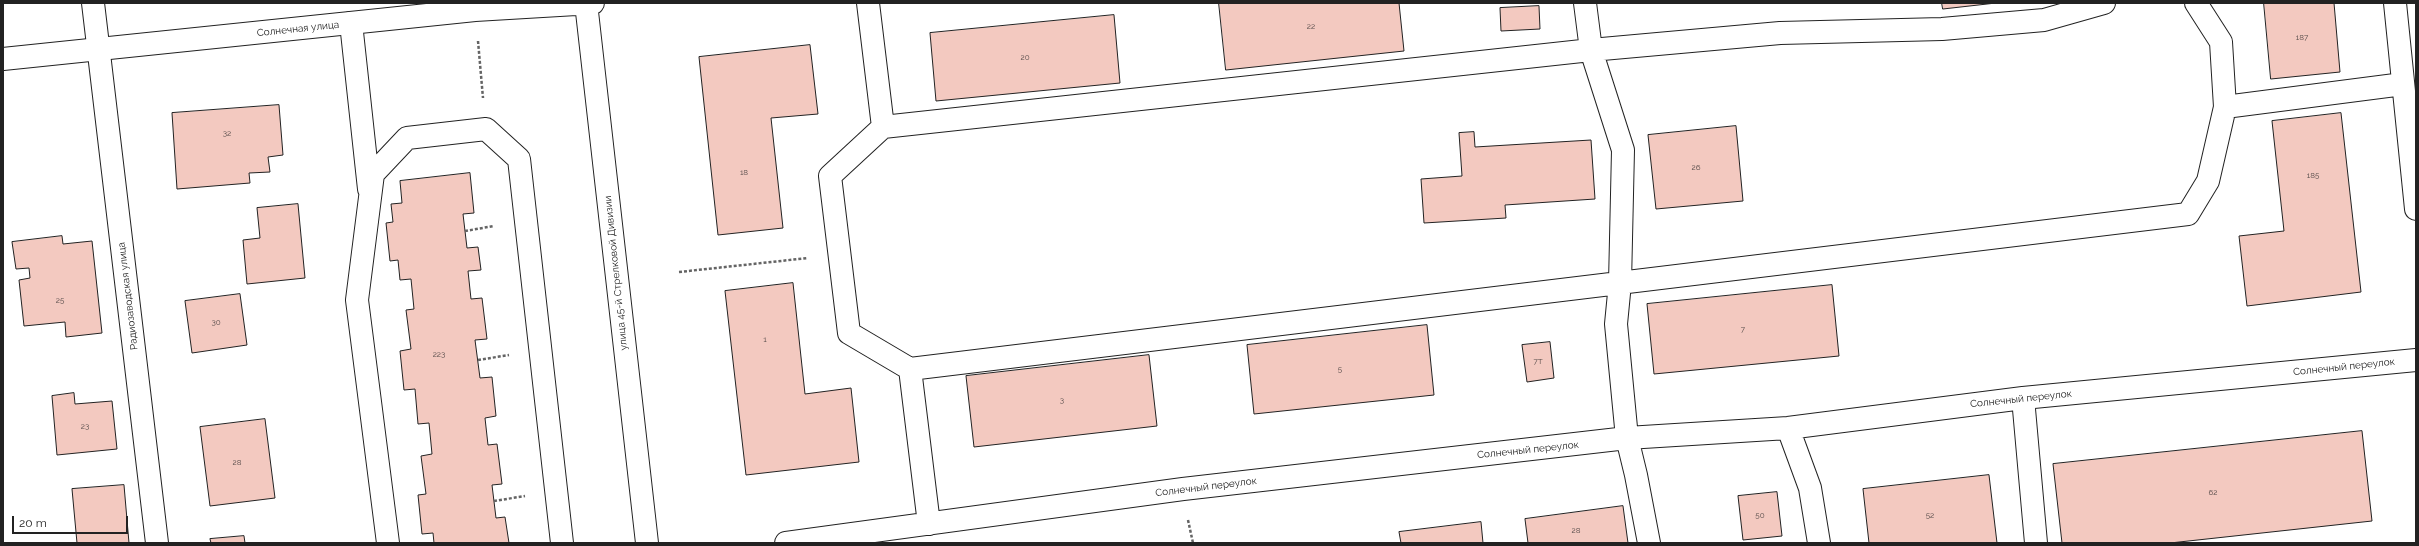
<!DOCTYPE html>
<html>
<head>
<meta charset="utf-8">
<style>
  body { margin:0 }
  #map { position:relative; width:2419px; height:546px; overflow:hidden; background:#fff; font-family:Raleway,sans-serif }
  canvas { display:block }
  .frame { position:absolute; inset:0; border:4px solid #222; pointer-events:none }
  .scale { position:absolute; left:12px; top:516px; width:116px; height:18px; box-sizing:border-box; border:2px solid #222; border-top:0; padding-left:5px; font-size:12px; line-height:14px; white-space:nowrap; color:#222; -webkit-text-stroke:3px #fff; paint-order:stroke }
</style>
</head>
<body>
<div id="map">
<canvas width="2419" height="546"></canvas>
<div class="frame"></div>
<div class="scale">20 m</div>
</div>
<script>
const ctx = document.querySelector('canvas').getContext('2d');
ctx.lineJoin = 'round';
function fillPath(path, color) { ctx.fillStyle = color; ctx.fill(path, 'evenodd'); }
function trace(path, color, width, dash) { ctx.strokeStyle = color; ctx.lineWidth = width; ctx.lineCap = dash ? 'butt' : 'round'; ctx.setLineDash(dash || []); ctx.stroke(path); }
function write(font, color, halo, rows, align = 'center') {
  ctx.font = font + ' Raleway,sans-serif'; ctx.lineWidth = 3; ctx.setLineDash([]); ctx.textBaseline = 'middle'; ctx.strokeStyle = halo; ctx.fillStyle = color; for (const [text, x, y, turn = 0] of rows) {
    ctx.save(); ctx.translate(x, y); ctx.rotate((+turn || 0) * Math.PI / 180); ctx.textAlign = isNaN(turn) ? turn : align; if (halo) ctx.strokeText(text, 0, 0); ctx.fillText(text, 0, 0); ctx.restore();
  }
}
const building = new Path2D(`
  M1219,3H1399L1404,51L1226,70Z
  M1942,3H1996L1943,9Z
  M2264,3H2334L2340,72L2271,79Z
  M1539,6L1540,29L1501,31L1500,8Z
  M1114,15L1120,83L936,101L930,33Z
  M810,45L818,114L771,118L783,228L718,235L699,57Z
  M279,105L283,155L268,157L270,172L249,173L250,183L177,189L172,113Z
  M2341,113L2361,292L2247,306L2239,236L2284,231L2272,121Z
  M1736,126L1743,201L1656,209L1648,135Z
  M1474,132L1475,147L1591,140L1595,199L1505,205L1506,218L1424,223L1421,179L1462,176L1459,133Z
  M470,173L474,213L463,214L467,248L478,247L481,270L468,271L471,299L482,298L487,339L475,340L480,378L492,377L496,416L485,418L488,445L497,444L502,484L492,485L496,518L505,517L509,543H434L433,533L422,534L418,495L426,494L421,456L432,454L429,423L418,424L415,389L404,390L400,351L411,349L406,310L414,309L411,279L400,280L398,260L390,261L386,223L393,222L391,204L402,203L400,181Z
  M298,204L305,278L247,284L243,240L260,238L257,208Z
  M62,236L63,244L92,241L102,333L66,337L65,322L24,326L19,280L30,278L29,268L16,269L12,242Z
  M793,283L805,394L851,388L859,462L746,475L725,291Z
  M1832,285L1839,356L1654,374L1647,304Z
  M240,294L247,345L192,353L185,301Z
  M1427,325L1434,395L1254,414L1247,345Z
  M1550,342L1554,378L1527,382L1522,345Z
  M1149,355L1157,426L974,447L966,376Z
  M74,393L75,404L112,401L117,449L57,455L52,396Z
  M265,419L275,498L210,506L200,427Z
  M2362,431L2372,521L2170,543H2062L2053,464Z
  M1989,475L1997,543H1869L1863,489Z
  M124,485L129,543H77L72,489Z
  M1777,492L1782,536L1743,540L1738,496Z
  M1623,506L1628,543H1528L1525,519Z
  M1481,522L1483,543H1401L1399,532Z
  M244,536L245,543H211L210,539Z`);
fillPath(building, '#f3c9c0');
trace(building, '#222', 1);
const minor = new Path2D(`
  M93,3L157,543
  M868,3L883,127
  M1585,3L1591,50L1623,150L1620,283L1616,324L1627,438L1636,475L1649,543
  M2104,3L2044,20L1942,29L1780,33L1591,50L883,127L830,176L849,333L910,369L2188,214L2208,181L2225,107L2221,42L2196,3
  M2395,3L2416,209
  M351,23L369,189
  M2225,107L2403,84
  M910,369L929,524
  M2023,398L2036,543
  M1788,428L1810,488L1819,543
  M388,543L357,300L373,174L407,138L486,129L519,159L562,543
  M786,543L1183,489L1627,438L1788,428L2023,398L2416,360`);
const major = new Path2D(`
  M586,3L647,543
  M3,59L475,10L593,3`);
trace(minor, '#222', 24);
trace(major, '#222', 24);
trace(new Path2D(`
  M478,41L483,98
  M465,231L494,226
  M679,272L808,258
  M478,360L509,355
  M494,501L525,496
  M1188,520L1193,543`), '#646464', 2.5, [3, 2]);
trace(minor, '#fff', 22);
trace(major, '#fff', 22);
write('8px', '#564c4a', null, [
  ["22",1311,27],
  ["187",2302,38],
  ["20",1025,58],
  ["32",227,134],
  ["26",1696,168],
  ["18",744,173],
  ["185",2313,176],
  ["25",60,301],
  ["30",216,323],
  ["7",1743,330],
  ["1",765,340],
  ["223",439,355],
  ["7Т",1538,362],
  ["5",1340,370],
  ["3",1062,401],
  ["23",85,427],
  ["28",237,463],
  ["62",2213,493],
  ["50",1760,516],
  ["52",1930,516],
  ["28",1576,531]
]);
write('10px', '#222', '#fff', [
  ["Солнечная улица",298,29,-6],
  ["улица 45-й Стрелковой Дивизии",616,273,-96],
  ["Радиозаводская улица",128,296,-97],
  ["Солнечный переулок",2344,367,-6],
  ["Солнечный переулок",2021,399,-6],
  ["Солнечный переулок",1528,450,-6],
  ["Солнечный переулок",1206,487,-7]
]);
</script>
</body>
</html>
